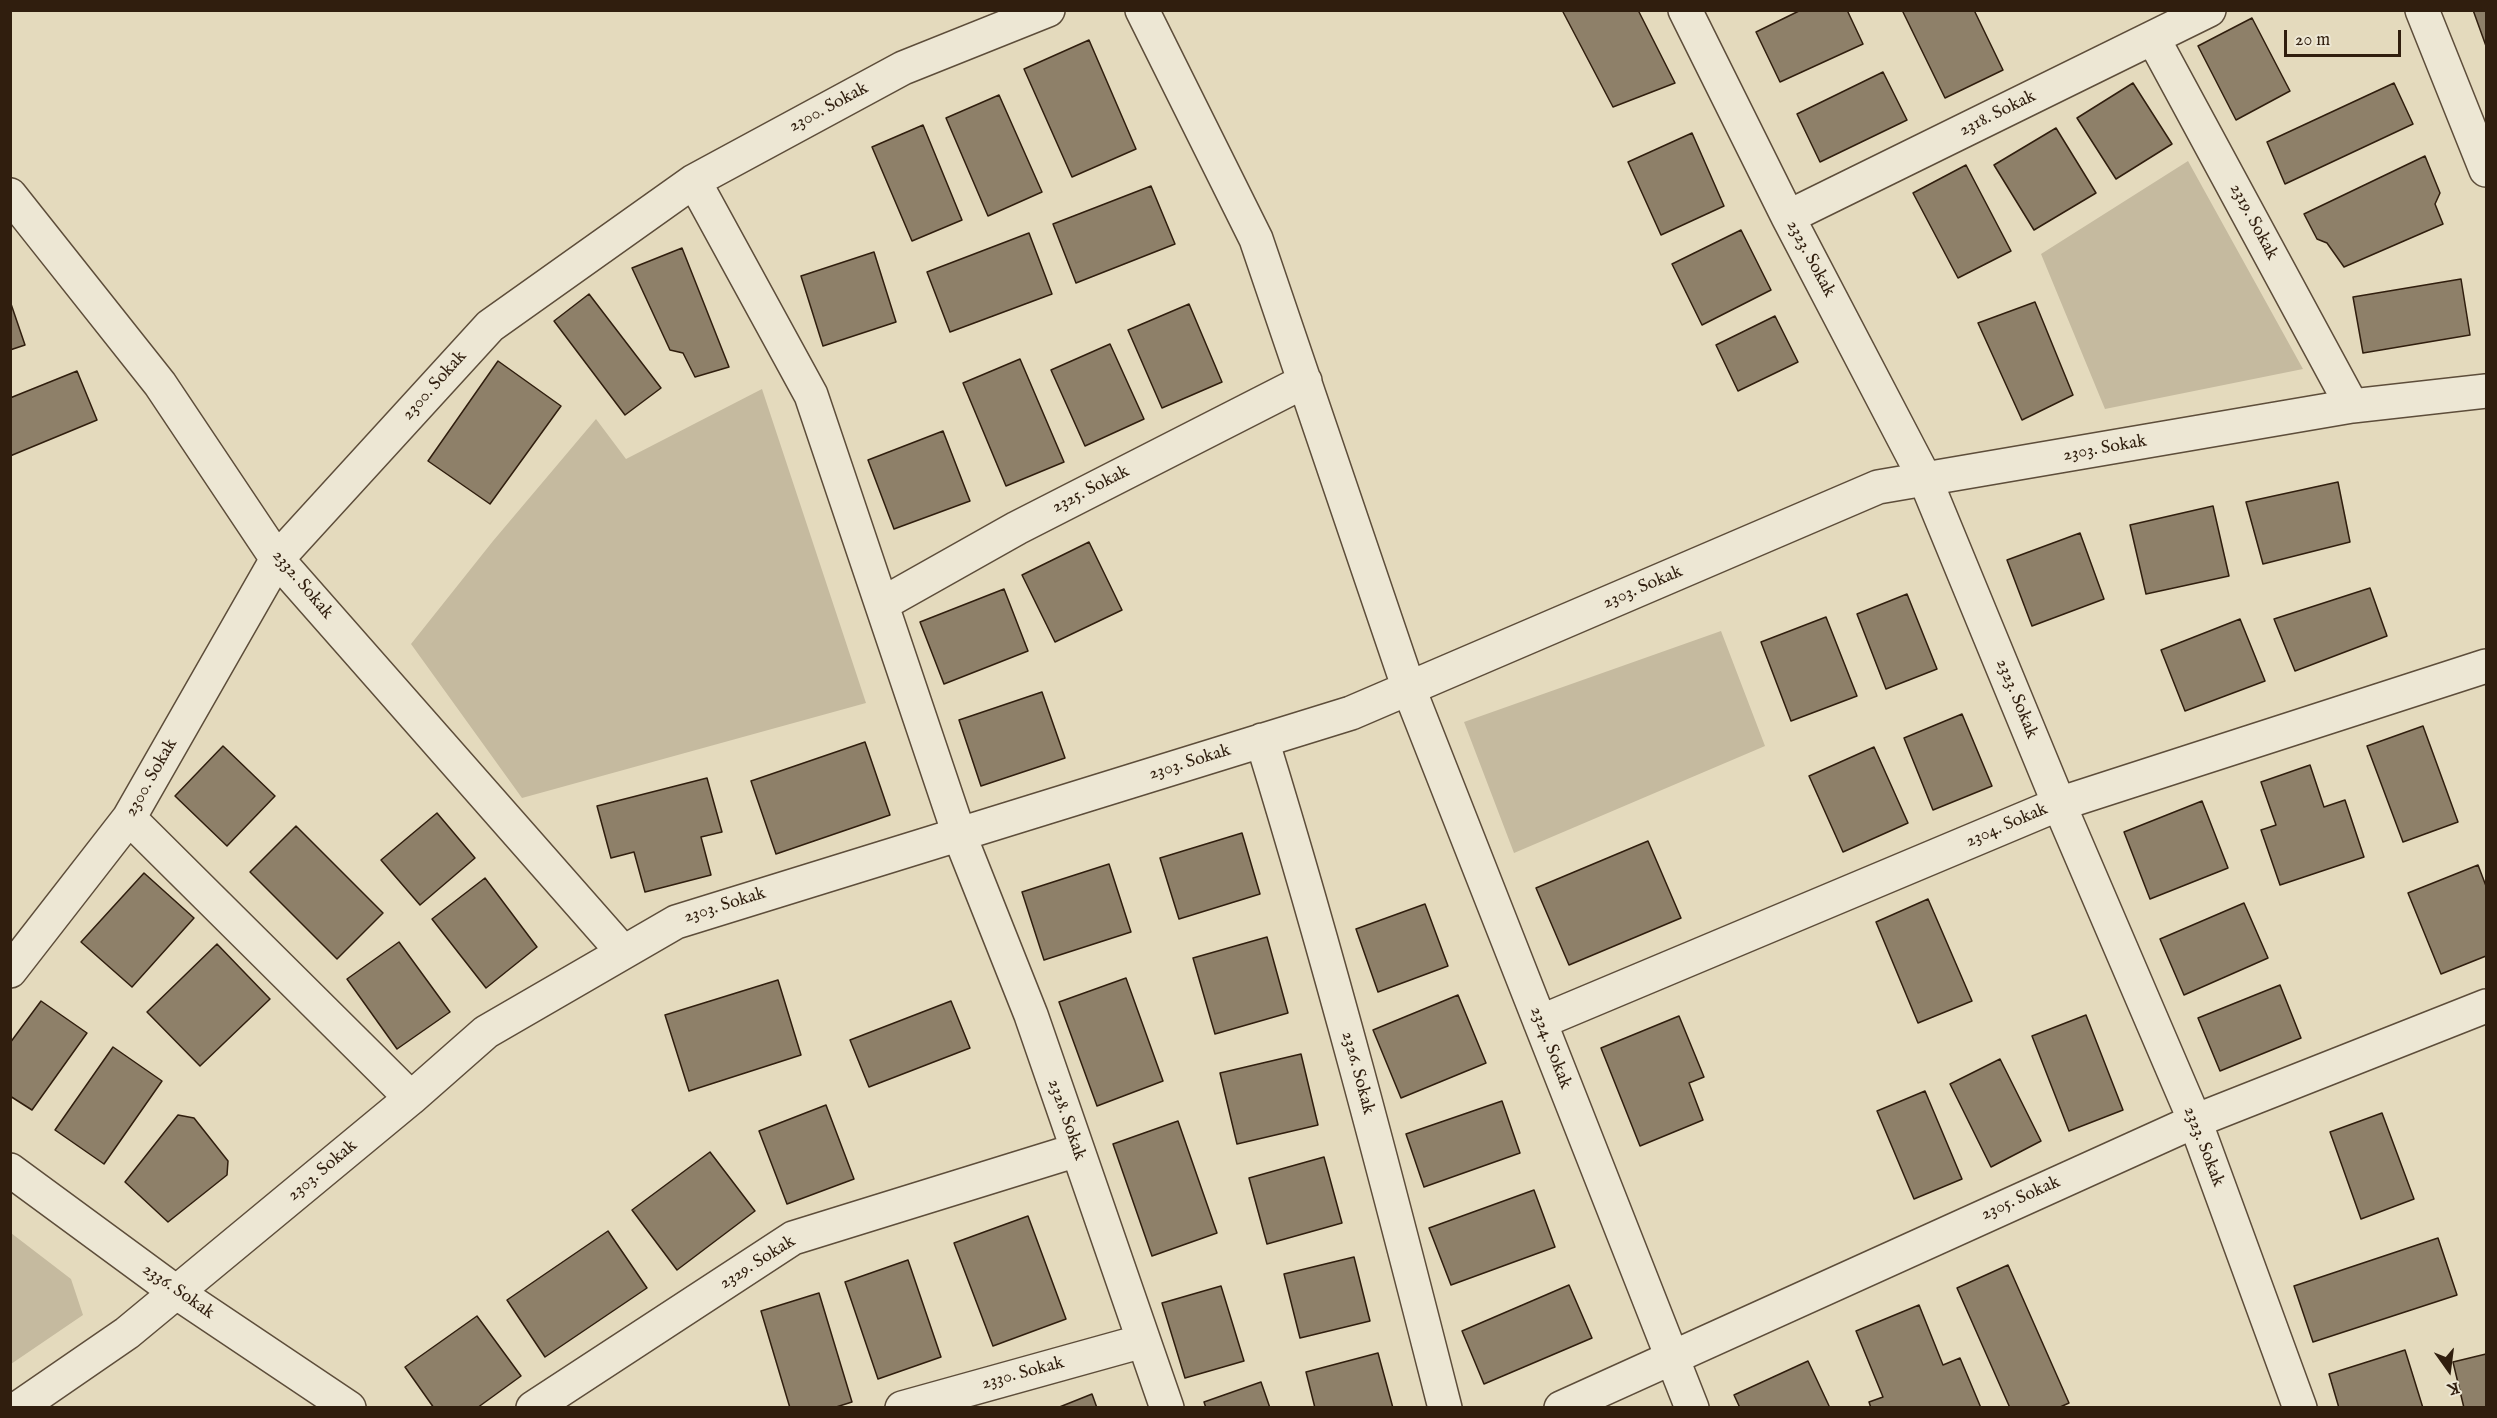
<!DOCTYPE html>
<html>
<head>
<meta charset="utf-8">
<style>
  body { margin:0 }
  #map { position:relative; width:2497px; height:1418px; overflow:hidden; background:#e4dabd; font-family:"IM FELL English",serif }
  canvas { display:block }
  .frame { position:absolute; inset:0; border:12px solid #301e0e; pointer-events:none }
  .north { position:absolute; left:2419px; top:1340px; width:60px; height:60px; -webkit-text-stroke:4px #ede7d4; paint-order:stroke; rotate:166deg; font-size:16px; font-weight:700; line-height:24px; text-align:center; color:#301e0e }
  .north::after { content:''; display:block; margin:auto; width:21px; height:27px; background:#301e0e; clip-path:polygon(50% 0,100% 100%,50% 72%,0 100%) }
  .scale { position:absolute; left:2284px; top:30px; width:117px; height:27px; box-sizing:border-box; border:3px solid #301e0e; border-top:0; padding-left:8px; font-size:18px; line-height:21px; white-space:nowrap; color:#301e0e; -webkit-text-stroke:4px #ede7d4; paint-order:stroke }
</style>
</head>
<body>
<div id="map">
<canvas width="2497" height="1418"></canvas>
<div class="frame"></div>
<div class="north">K</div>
<div class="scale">20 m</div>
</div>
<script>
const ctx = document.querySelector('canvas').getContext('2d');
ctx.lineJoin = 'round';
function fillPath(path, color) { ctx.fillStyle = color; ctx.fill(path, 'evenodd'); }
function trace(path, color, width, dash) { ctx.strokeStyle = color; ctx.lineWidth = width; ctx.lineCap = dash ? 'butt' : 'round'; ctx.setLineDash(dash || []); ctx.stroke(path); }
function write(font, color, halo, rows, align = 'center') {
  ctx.font = font + ' "IM FELL English",serif'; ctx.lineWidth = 4.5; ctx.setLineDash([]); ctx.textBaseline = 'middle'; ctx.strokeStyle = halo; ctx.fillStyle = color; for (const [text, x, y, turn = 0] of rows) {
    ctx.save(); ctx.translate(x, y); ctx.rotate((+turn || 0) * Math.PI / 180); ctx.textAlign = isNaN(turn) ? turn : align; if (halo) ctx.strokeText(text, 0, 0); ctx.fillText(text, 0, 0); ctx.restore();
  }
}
fillPath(new Path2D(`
  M2188,161L2303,369L2105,409L2041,254Z
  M762,389L866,703L522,798L411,644L493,541L596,419L626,459Z
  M1721,631L1765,746L1514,853L1464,722Z
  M11,1233L71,1279L83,1315L11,1364Z`), '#c5ba9f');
const building = new Path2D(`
  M1562,10H1638L1675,83L1613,107Z
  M1801,10H1847L1863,44L1780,82L1756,32Z
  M1902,10H1974L2003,70L1945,98Z
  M2473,10H2486V46Z
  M2252,18L2290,91L2236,120L2198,46Z
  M1089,40L1136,149L1072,177L1024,69Z
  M1883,72L1907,120L1820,162L1797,114Z
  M2133,83L2172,144L2116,179L2077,118Z
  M2394,83L2413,124L2285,184L2267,142Z
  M999,95L1042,192L988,216L946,118Z
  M923,125L962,220L912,241L872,147Z
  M2056,128L2096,193L2034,230L1994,165Z
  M1692,133L1724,206L1661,235L1628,162Z
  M2425,156L2440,193L2435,204L2443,224L2344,267L2327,243L2317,239L2304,214Z
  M1966,165L2011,251L1958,278L1913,193Z
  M1151,186L1175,244L1076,283L1053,224Z
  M1741,230L1771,290L1702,325L1672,264Z
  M1029,233L1052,294L950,332L927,272Z
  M682,248L729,367L695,377L683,353L670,350L632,268Z
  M874,252L896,322L823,346L801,276Z
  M2461,279L2470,335L2363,353L2353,297Z
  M589,294L661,388L625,415L554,321Z
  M10,301L25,345L10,350Z
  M2035,302L2073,395L2022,420L1978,323Z
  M1189,304L1222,382L1162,408L1128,330Z
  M1775,316L1798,362L1738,391L1716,345Z
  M1110,344L1144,419L1085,446L1051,370Z
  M1020,359L1064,462L1006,486L963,383Z
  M498,361L561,406L490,504L428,461Z
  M77,371L97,420L10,456V398Z
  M943,431L970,501L894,529L868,460Z
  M2338,482L2350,542L2263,564L2246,502Z
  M2213,506L2229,576L2146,594L2130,525Z
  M2080,533L2104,599L2032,626L2007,560Z
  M1089,542L1122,610L1055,642L1022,575Z
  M2370,588L2387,636L2295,671L2274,619Z
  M1004,589L1028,651L944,684L920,622Z
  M1907,594L1937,669L1886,689L1857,614Z
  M1826,617L1857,696L1791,721L1761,642Z
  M2240,619L2265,681L2185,711L2161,650Z
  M1042,692L1065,758L981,786L959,720Z
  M1962,714L1992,786L1933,810L1904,738Z
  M2423,726L2458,822L2403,842L2367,746Z
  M865,742L890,815L776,854L751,781Z
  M223,746L275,796L227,846L175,796Z
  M1874,747L1908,823L1843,852L1809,776Z
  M2310,765L2324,807L2345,800L2364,857L2280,885L2261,830L2276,825L2261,782Z
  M707,778L722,832L701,837L711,875L645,892L634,852L611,858L597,806Z
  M2202,801L2228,868L2150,899L2124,832Z
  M437,813L475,858L420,905L381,860Z
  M296,826L383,913L337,959L250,872Z
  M1242,833L1260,894L1179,919L1160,858Z
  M1648,841L1681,918L1569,965L1536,888Z
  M1109,864L1131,932L1044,960L1022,892Z
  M2478,865L2486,886V956L2441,974L2408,893Z
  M144,873L194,918L132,987L81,942Z
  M485,878L537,947L486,988L432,919Z
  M1928,899L1972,1001L1918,1023L1876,922Z
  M2244,903L2268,958L2184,995L2160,939Z
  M1425,904L1448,966L1378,992L1356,929Z
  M1267,937L1288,1013L1215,1034L1193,958Z
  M399,942L450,1012L397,1049L347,979Z
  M217,944L270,999L200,1066L147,1012Z
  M1126,978L1163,1081L1097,1106L1059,1002Z
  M778,980L801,1055L689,1091L665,1015Z
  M2280,985L2301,1038L2220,1071L2198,1018Z
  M1458,995L1486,1063L1401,1098L1373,1030Z
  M41,1001L87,1033L32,1110L10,1096V1043Z
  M951,1001L970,1048L869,1087L850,1040Z
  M2086,1015L2123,1110L2069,1131L2032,1036Z
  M1679,1016L1704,1077L1689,1083L1703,1120L1640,1146L1601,1048Z
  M113,1047L162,1081L104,1164L55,1130Z
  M1301,1054L1318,1125L1237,1144L1220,1073Z
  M2000,1059L2041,1141L1991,1167L1950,1084Z
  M1925,1091L1962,1179L1914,1199L1877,1111Z
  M1502,1101L1520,1153L1424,1187L1406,1134Z
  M826,1105L854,1179L787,1204L759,1131Z
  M2382,1113L2414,1199L2361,1219L2330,1132Z
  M178,1115L194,1118L228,1161L227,1175L168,1222L125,1182Z
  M1178,1121L1217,1233L1152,1256L1113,1144Z
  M710,1152L755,1211L677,1270L632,1210Z
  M1324,1157L1342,1223L1267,1244L1249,1178Z
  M1534,1190L1555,1247L1451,1285L1429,1228Z
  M1028,1216L1066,1319L993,1346L954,1243Z
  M608,1231L647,1288L545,1357L507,1300Z
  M2438,1238L2457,1295L2313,1342L2294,1286Z
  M1354,1257L1370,1321L1300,1338L1284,1274Z
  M908,1260L941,1357L878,1379L845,1282Z
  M2008,1265L2069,1403L2058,1408H2010L1957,1288Z
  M1569,1285L1592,1338L1484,1384L1462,1331Z
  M1221,1286L1244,1361L1185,1378L1162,1303Z
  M819,1293L852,1402L833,1408H790L761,1311Z
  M1919,1305L1943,1365L1960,1358L1981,1408H1871L1869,1402L1883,1397L1856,1331Z
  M477,1316L521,1376L477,1408H434L405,1367Z
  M2405,1350L2423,1408H2339L2329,1374Z
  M1378,1353L1393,1408H1315L1306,1372Z
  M2486,1354V1408H2464L2453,1362Z
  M1808,1361L1830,1408H1740L1734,1395Z
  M1261,1382L1270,1408H1206L1204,1402Z
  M1092,1394L1097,1408H1057Z`);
fillPath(building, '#8e8069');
trace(building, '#301e0e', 1.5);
const minor = new Path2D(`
  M1142,10L1256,239L1409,689L1692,1408
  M1685,10L1788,217L1925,479L2059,804L2195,1121L2300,1408
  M2422,10L2486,170
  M2153,38L2352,406
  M694,181L811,395L959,834L1031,1015L1167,1408
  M10,195L160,384L277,559L623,952
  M1788,217L2209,10
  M882,604L1017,528L1305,381
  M1262,740C1330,961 1388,1184 1445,1408
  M129,818L411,1098
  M10,971L129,818L277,559L490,326L694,181L903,68L1048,10
  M1540,1022L2059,804L2486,666
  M10,1170L176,1292L349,1408
  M18,1408L127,1333L411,1098L486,1032L676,922L1351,713L1878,487L2352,406L2486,391
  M533,1408L793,1238L1077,1150
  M902,1408L1143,1341
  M1561,1408L2195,1121L2486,1006`);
trace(minor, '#5d4d3a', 36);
trace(minor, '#ede7d4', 33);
write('18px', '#301e0e', '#ede7d4', [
  ["2300. Sokak",829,108,-28],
  ["2318. Sokak",1998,114,-26],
  ["2319. Sokak",2253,222,62],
  ["2323. Sokak",1810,259,62],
  ["2300. Sokak",435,386,-48],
  ["2303. Sokak",2105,449,-10],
  ["2325. Sokak",1091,490,-27],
  ["2332. Sokak",302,585,50],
  ["2303. Sokak",1643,588,-23],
  ["2323. Sokak",2016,699,68],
  ["2303. Sokak",1190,763,-17],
  ["2300. Sokak",152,778,-60],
  ["2304. Sokak",2007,826,-23],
  ["2303. Sokak",725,906,-17],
  ["2324. Sokak",1550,1048,69],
  ["2326. Sokak",1357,1073,75],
  ["2328. Sokak",1066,1120,71],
  ["2323. Sokak",2203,1147,69],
  ["2303. Sokak",323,1171,-40],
  ["2305. Sokak",2021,1199,-24],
  ["2329. Sokak",758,1263,-32],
  ["2336. Sokak",178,1292,35],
  ["2330. Sokak",1023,1374,-15]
]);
</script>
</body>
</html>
